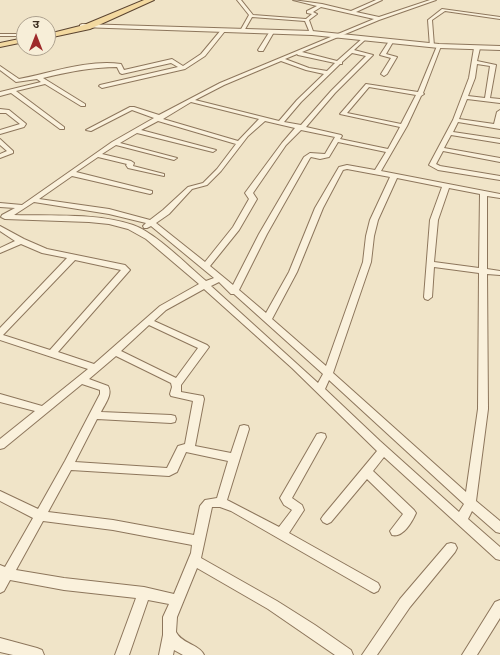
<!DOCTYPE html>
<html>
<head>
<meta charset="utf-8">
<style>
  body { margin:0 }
  #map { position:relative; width:500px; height:655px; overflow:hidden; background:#f0e4c8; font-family:Bitter,"Noto Sans Devanagari",serif }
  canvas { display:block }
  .north { position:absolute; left:16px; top:16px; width:40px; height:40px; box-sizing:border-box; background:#f7eed8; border:1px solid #ada18e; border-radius:50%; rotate:0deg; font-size:11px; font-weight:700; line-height:16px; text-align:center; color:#3d2e20 }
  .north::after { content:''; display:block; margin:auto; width:14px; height:18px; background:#9e2a2b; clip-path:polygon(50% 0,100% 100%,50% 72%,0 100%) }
</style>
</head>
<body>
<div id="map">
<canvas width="500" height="655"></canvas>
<div class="north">उ</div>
</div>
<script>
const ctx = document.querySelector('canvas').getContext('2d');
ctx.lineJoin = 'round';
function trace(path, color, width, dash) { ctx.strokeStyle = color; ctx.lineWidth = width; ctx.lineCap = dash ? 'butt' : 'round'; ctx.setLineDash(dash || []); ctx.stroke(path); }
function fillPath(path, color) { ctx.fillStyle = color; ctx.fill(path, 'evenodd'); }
const minor = new Path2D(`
  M237,0H241L253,15L306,19L312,14L307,13V11L317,6L293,0L322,4L351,11L376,0H382L356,12L379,17L430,0H436L379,20L302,52L337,61L364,37H366V39L354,50L373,55L335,93L306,127L341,135L342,136L340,139L388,149L400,127L340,114L366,84L418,92L437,46L439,45L441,46L423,93L424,94L421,96L407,126L381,171L500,194V198L487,196V269L500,271V275L487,274L488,409L476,501L500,521V533L496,532L472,511L468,519L500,547V560L496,559L384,457L373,471L414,510L416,513C412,522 403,538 392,535L390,531L403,514L367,479L331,522L327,524L323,522L321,519L323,516L377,451L292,368L204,289L166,310L154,321L207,345L209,347L181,385V392L203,396L204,399L195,446L231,453L240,426L244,425L248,426L249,429L227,500L279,527L292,510L284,505L280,498L317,434L321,433L325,434L326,437L292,498L302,505L304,510L289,533L378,583L380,587L378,591L374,593L370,591L231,511L220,507H212L201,558L277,601L315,625L351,650L353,655H335L268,609L197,568L177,617L176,632C182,644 199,644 204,655H183L174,650L173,655H159L163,635V617L169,604L148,600L129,655H115L136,598L64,590L10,580L4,591L0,593V565L5,567L33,518L0,501V491L38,509L65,461L100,394V390L82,384L4,448L0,449V439L35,411L0,402V394L42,406L88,369L0,340V328L67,258L42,253L21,244L0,253V248L15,241L0,231V226L24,239L47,249L125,265L130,270L58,352L94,364L160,306L199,284L146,239L128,229L109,224L89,222L5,219L1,217L2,215L15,208L0,207V203L22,205L112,142L154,118L132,110L91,131L86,130L130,107H134L159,115L220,83L374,19L321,7L313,12L317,14L309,20L314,34L310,33L305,21L252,17L244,31L242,32L240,31L249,15ZM352,53L366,56L331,91L301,125L284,122L301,102L340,64H342V62ZM297,54L298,55L335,63L327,71L309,68L285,59ZM281,61L306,70L324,74L297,100L279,121L195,100L224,85ZM369,87L416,95L401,124L347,113ZM191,102L259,119L238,141L163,119ZM158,121L236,144L217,169L203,183L188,187L163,210L150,220L109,209L39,199L72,176L150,194L152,193V191L76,172L98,157L127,164L126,165L128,168L164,176V174L133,166L134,163L131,161L102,154L116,145L174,160L177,158L120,143L137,133L213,152L216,150L141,130ZM265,121L295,128L282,143L245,193L249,199L233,227L205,262L156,223L169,214L192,189L207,185L221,171L248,136ZM301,130L335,137L325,154L310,153L304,157L259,234L233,285L210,266L239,230L257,199L253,193L286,145ZM338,142L386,152L375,170L347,165L339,167L315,208L289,272L266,313L239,290L267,234L310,158L311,157L320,159L329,157ZM347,169L390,177L370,220L366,236L363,262L326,366L272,319L297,272L323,208L343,170ZM397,178L442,187L430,220L424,297L425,299L428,300L432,297L434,267L479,273L478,409L466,492L333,373L371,262L374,236L378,220ZM449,188L480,194L479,268L434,262L438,220ZM34,202L109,214L146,223L143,226L144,228H147L151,226L214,278L206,281C187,265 156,233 133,225C100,213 50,216 14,215ZM75,260L121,270L50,350L3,335ZM219,282L231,294H234L323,374L318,383L211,286ZM149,325L198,348L176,378L121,351ZM116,356L171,383L172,387L170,394L171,396L193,401L185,444L178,446L167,468L75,462L97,419L171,423L175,422L176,419L175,416L171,415L101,412C105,404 113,394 108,386L89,379ZM329,380L464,504L459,512L380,441L325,389ZM186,452L228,461L217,498L205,500L200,506L194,535L113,520L48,512L71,470L169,476L177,472ZM43,521L113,530L192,545L191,553L174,594L144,587L64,578L16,570Z
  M442,9L500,17V19L445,11L432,20L434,46L430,47L428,20Z
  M221,30L225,31L205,56L185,69L102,88L99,86L100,85L178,67L171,63L122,74L120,73L117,67C92,67 67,72 43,78L85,104V106H81L45,84L16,91L64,127V129H60L11,93L0,96V92L41,82L37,79L16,82L0,70V66L19,79C50,73 89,59 121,64L124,70L172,59L183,66L201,54Z
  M270,31L274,32L263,51H259L258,50Z
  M0,34H17L24,36V39L16,36H0Z
  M389,41L393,42L386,54L397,57L387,74L384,76L381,74L391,58L380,55Z
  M477,46L480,48L477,61L496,65L490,98L500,99V103L467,99L459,119L494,124L497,112L500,110V129L458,122L453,132L500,139V143L451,135L444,148L500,158V162L443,151L436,164L440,166L500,176V180L438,170L429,165L453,120L469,78L474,48ZM477,64L490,66L485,98L468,96L475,78Z
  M0,109L9,110L25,123L26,124L24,127L0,134V130L20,124L6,113H0Z
  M0,139L13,151V153L0,158V154L7,151L0,145Z
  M451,543L455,544L457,548L455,552L410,607L377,655H362L400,599L447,544Z
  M500,600V618L477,655H462L495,602Z
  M0,638L37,648L42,650L44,655H13L0,652Z`);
const tertiary = new Path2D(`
  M82,24L312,31L439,44L500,46V50L439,48L312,35L80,27V25Z`);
const primary = new Path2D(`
  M144,0H154L90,29L48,38V34L84,25Z
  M24,38V42L0,47V43Z`);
trace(minor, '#8d765c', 2);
trace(tertiary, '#8d765c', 2);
trace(primary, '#5b4430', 2);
fillPath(minor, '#faf1dc');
fillPath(tertiary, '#faf1dc');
fillPath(primary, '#f3d9a0');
</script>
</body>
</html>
